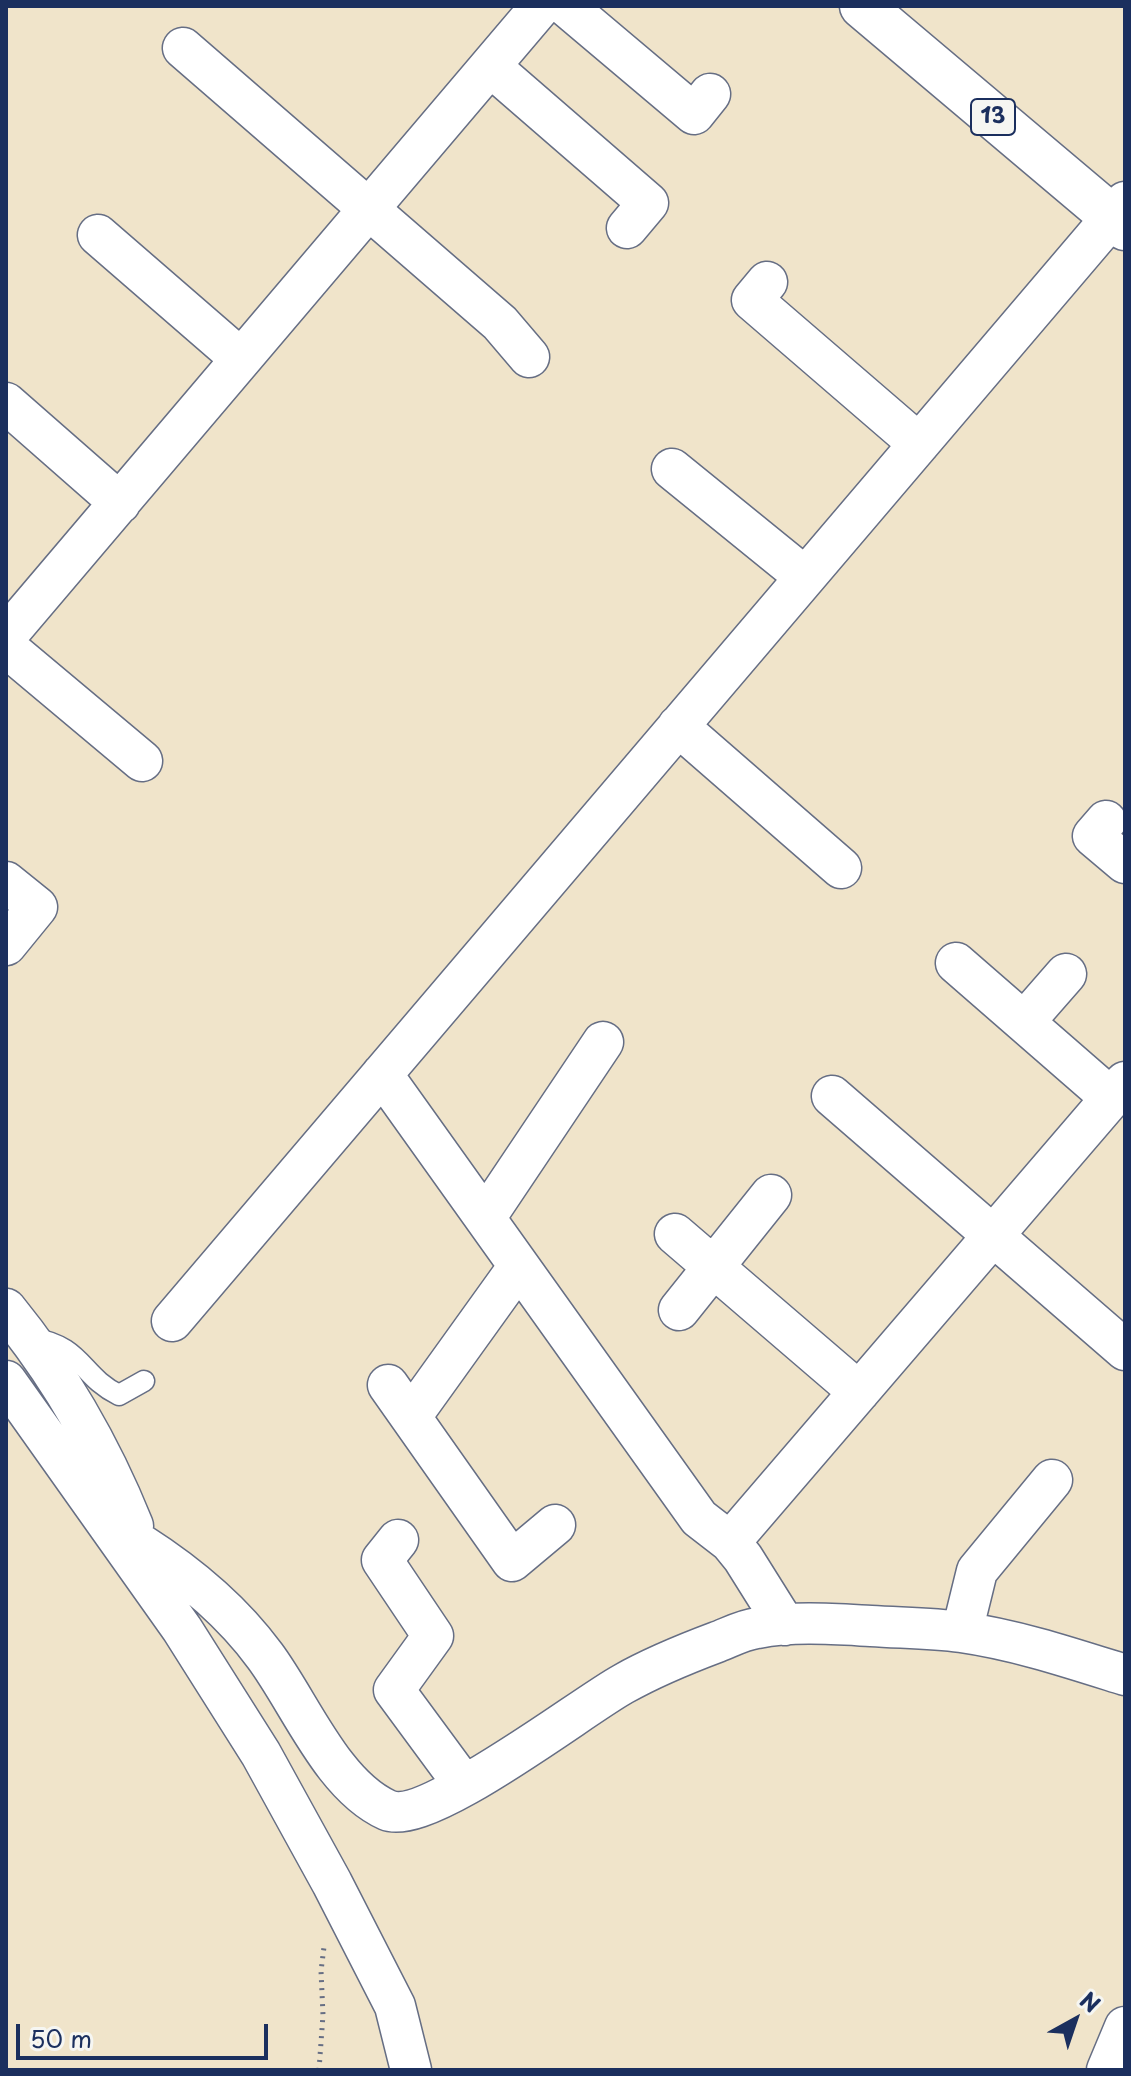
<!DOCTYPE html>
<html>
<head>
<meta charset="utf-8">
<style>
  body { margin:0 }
  #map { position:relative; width:1131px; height:2076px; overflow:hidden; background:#f0e4ca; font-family:"Playpen Sans",sans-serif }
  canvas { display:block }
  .frame { position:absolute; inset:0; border:8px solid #1b2f5e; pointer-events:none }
  .north { position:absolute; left:1035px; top:1980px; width:80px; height:80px; -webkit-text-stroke:6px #f6f6f2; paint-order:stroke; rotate:40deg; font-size:22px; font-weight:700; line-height:32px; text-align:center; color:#1b2f5e }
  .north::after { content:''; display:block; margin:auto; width:28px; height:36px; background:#1b2f5e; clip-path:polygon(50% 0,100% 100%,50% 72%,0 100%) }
  .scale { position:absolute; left:16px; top:2024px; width:252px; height:36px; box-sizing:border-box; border:4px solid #1b2f5e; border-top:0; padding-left:10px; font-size:24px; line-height:28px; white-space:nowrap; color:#1b2f5e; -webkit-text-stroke:6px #f6f6f2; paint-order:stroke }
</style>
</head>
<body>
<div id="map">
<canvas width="1131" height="2076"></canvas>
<div class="frame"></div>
<div class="north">N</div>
<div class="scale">50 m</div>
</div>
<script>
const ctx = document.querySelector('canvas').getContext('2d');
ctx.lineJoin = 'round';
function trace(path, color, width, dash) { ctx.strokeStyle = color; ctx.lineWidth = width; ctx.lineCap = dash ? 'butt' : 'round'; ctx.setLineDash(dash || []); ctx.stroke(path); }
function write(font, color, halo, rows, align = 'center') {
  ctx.font = font + ' "Playpen Sans",sans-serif'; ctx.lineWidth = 7; ctx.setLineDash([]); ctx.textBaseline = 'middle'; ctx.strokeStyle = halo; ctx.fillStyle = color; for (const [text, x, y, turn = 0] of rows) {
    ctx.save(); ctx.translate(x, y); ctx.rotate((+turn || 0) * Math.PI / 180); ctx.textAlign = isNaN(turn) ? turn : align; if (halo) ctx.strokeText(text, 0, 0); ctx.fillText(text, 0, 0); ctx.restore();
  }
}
const lane = new Path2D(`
  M31,1338C83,1346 80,1376 119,1395L144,1381`);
const street = new Path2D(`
  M566,6L694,114L710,94
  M183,48L500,323L529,357
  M490,66L648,203L627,228
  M98,235L241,359
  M767,282L752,300L919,444
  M6,403L120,503
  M672,469L805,577
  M6,636L541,6
  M6,647L142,761
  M678,726L841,868
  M1106,821L1093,836L1125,863
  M6,882L37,907L6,945
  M956,963L1111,1098
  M1024,1022L1066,974
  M382,1074L699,1518L730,1542L743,1558L785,1625
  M832,1096L1125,1350
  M485,1218L603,1042
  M675,1234L859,1392
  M6,1309C59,1374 102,1449 133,1526
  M679,1310L771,1195
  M172,1321L1125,202
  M6,1381L182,1629L261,1754L332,1883L395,2006L411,2070
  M388,1385L512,1561L555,1525
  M412,1415L519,1266
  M398,1540L382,1560L433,1636L394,1690L464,1785
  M730,1542L1125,1082
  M128,1552L139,1543C186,1573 232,1611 265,1656C300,1703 332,1785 387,1810C427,1827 581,1707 623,1684C653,1667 685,1654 717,1642C730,1637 743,1630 757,1628C795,1621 833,1624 871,1626C901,1628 932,1628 961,1632C1017,1640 1071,1658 1125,1675
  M962,1632L977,1571L1052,1480
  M1107,2070L1125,2027`);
const primary = new Path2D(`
  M862,6L1125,228`);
trace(lane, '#666e84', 23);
trace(street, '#666e84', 43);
trace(primary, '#666e84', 47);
trace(new Path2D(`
  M319,2070L323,2015L321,1971L324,1947`), '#666e84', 5, [2, 6]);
trace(lane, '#fff', 20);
trace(street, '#fff', 40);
trace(primary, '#fff', 44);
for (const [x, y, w] of [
  [993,117,44]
]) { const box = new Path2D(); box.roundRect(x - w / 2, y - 18, w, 36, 6); ctx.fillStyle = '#f6f6f2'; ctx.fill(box); trace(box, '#1b2f5e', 2); }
write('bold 22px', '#1b2f5e', null, [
  ["13",993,117]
]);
</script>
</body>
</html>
